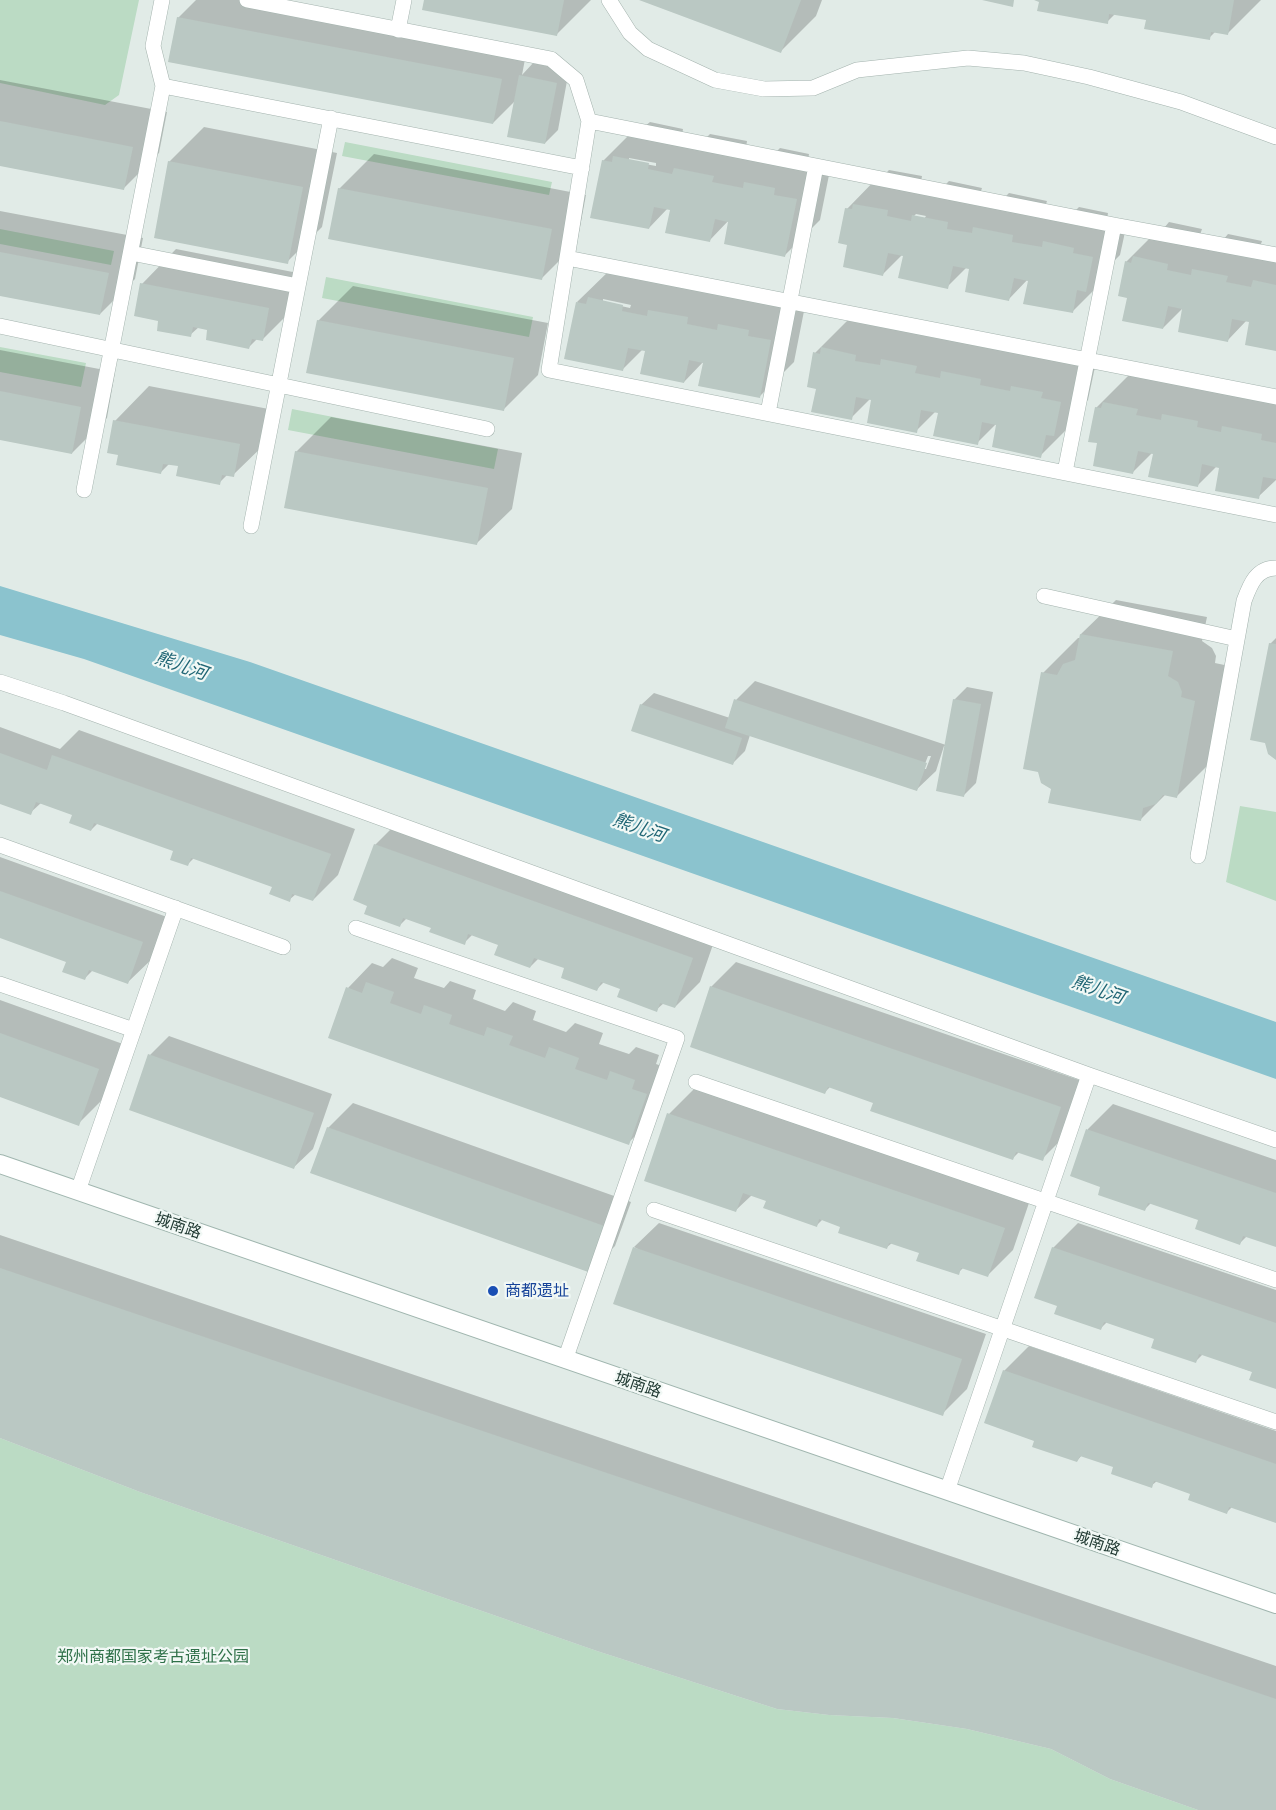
<!DOCTYPE html>
<html>
<head>
<meta charset="utf-8">
<style>
  body { margin:0 }
  canvas { display:block; background:#e1ebe7 }
</style>
</head>
<body>
<canvas width="1276" height="1810"></canvas>
<script>
const ctx = document.querySelector('canvas').getContext('2d');
ctx.lineJoin = 'round';
function fillPath(path, color) { ctx.fillStyle = color; ctx.fill(path, 'evenodd'); }
function trace(path, color, width, dash) { ctx.strokeStyle = color; ctx.lineWidth = width; ctx.lineCap = dash ? 'butt' : 'round'; ctx.setLineDash(dash || []); ctx.stroke(path); }
function write(font, color, halo, rows, align = 'center') {
  ctx.font = font + ' Inter,"Noto Sans SC",sans-serif'; ctx.lineWidth = 4.5; ctx.setLineDash([]); ctx.textBaseline = 'middle'; ctx.strokeStyle = halo; ctx.fillStyle = color; for (const [text, x, y, turn = 0] of rows) {
    ctx.save(); ctx.translate(x, y); ctx.rotate((+turn || 0) * Math.PI / 180); ctx.textAlign = isNaN(turn) ? turn : align; if (halo) ctx.strokeText(text, 0, 0); ctx.fillText(text, 0, 0); ctx.restore();
  }
}
fillPath(new Path2D(`
  M0,0H139L119,95L105,105L0,83Z
  M345,142L552,182L549,195L342,156Z
  M0,229L114,251L111,265L0,244Z
  M326,277L533,317L529,337L322,298Z
  M0,347L86,363L81,387L0,372Z
  M292,409L498,449L494,469L288,430Z
  M1240,806L1276,812V901L1226,882Z
  M0,1438L140,1492L597,1651L777,1709L829,1715L893,1718L967,1729L1051,1749L1110,1779L1198,1810H0Z`), '#bbdbc4');
fillPath(new Path2D(`
  M0,586L250,662L1276,1022V1079L84,659L0,635Z`), '#8bc3ce');
fillPath(new Path2D(`
  M196,0H242L526,54L522,75L533,63L569,70L558,130L545,143L516,100L493,123L178,18Z
  M426,0H591L556,35Z
  M642,0H822L816,16L781,51Z
  M1036,0H1261L1228,33L1216,31L1209,38L1148,19L1115,14L1107,22Z
  M0,80L167,112L159,153L124,188L0,164Z
  M650,122L683,129L682,135L704,140L710,134L747,141L746,148L775,153L780,148L809,154L808,160L831,165L820,220L785,255L730,219L710,240L672,209L668,208L649,228L603,161L638,126L644,127ZM629,158L656,163V166L629,161Z
  M204,127L337,153L322,227L287,262L169,162Z
  M374,154L586,195L577,243L542,278L339,189Z
  M889,170L922,176L921,182L943,187L949,181L982,188L980,194L1004,198L1009,193L1047,201L1045,207L1074,212L1079,207L1108,213L1107,219L1127,223L1120,255L1109,266L1107,277L1072,312L1030,277L1009,299L971,268L967,267L947,287L905,252L883,274L849,244L847,209L881,174L884,175ZM916,214L926,216L924,219L913,217Z
  M0,211L143,238L135,279L100,314L0,295Z
  M1169,222L1202,229L1200,235L1223,240L1228,234L1262,241L1260,247L1276,250V350L1251,321L1247,320L1228,340L1185,306L1163,328L1129,297L1126,262L1161,227L1164,228Z
  M176,249L303,274L298,304L263,339L258,338L249,347L209,329L199,327L190,335L142,284Z
  M612,268L805,306L794,362L759,397L705,360L684,382L647,350L643,349L623,369L577,302ZM603,299L631,305L630,308L603,302Z
  M353,286L548,323L538,375L503,410L318,321Z
  M850,318L1095,367L1088,400L1077,411L1075,421L1040,456L998,422L977,443L940,412L936,411L916,431L873,396L851,418L818,388L815,353Z
  M0,350L115,372L107,418L72,453L0,439Z
  M1131,373L1276,395V480L1258,497L1221,466H1217L1197,486L1155,450L1132,473L1099,442L1096,408Z
  M149,386L274,410L268,441L233,475L228,474L219,483L180,465L170,463L161,472L120,454L115,421Z
  M331,417L522,453L512,509L477,543L296,452Z
  M1116,600L1207,617L1202,641L1212,648L1216,656L1215,663L1229,666L1212,761L1177,796L1166,794L1141,819L1052,788L1043,673L1078,638H1080L1081,634Z
  M1276,638V757L1270,644Z
  M755,681L946,745L954,700L967,687L993,692L976,783L964,795L946,747L944,746L936,771L916,790L750,735L745,751L732,764L641,705L654,693L730,718L736,700ZM928,756H931L926,769H923Z
  M0,727L60,749L79,730L355,829L338,875L313,900L296,894L289,900L274,886L195,857L187,865L175,850L98,823L91,830L74,814L41,803L30,813L0,802Z
  M400,820L717,933L700,982L675,1007L664,1003L656,1010L622,988L605,981L597,989L566,967L539,958L530,967L500,944L473,934L464,943L433,927L407,918L400,925L375,845Z
  M0,857L167,917L153,958L128,982L93,970L84,979L68,961L0,937Z
  M392,958L418,968L414,978L444,988L450,981L476,990L473,999L505,1011L513,1002L536,1011L533,1020L566,1032L575,1023L603,1033L599,1044L629,1054L636,1047L659,1055L656,1064L671,1069L653,1119L628,1143L348,988L372,963L383,967Z
  M736,962L1085,1082L1067,1134L1042,1159L1020,1151L1013,1158L875,1102L830,1087L825,1092L711,987Z
  M0,1000L123,1044L103,1099L78,1124L0,1096Z
  M169,1036L332,1094L313,1149L293,1168L150,1055Z
  M694,1089L1029,1203L1013,1250L988,1275L964,1267L958,1273L921,1252L892,1243L886,1248L842,1226L823,1219L817,1225L768,1200L752,1195L736,1210L669,1114Z
  M353,1103L631,1202L615,1246L590,1271L328,1128Z
  M1113,1104L1276,1160V1245L1247,1236L1240,1243L1200,1219L1151,1203L1144,1210L1102,1186L1072,1176L1088,1129Z
  M659,1223L986,1334L967,1389L942,1414L634,1247Z
  M1078,1223L1276,1290V1387L1253,1372L1203,1354L1196,1361L1156,1338L1107,1322L1101,1328L1058,1305L1053,1248Z
  M0,1235L1276,1666V1810H1202L1052,1748L0,1437Z
  M1029,1346L1276,1431V1522L1232,1507L1227,1512L1192,1493L1157,1481L1151,1486L1115,1466L1082,1455L1077,1461L1036,1440L1004,1371Z`), '#0003');
fillPath(new Path2D(`
  M424,0H564L557,36L422,10Z
  M639,0H801L781,53Z
  M982,0H1014L1013,7Z
  M1034,0H1234L1228,35L1211,32L1210,40L1144,29L1146,20L1109,14L1108,24L1037,11L1039,2Z
  M177,17L502,79L493,124L168,62Z
  M519,75L557,83L545,144L507,137Z
  M0,121L133,147L124,190L0,166Z
  M613,156L649,163L648,169L672,174L674,168L714,176L712,182L743,188L744,182L775,188L774,195L797,199L785,257L724,244L728,222L715,219L710,242L665,233L670,210L654,207L649,229L590,218L602,160L612,162Z
  M168,161L303,187L288,264L154,238Z
  M338,188L552,229L542,280L328,239Z
  M853,204L888,210L887,216L911,221L912,215L948,222L947,229L972,233L973,227L1013,235L1012,242L1042,247L1043,241L1074,248L1073,253L1093,257L1086,292L1077,290L1073,313L1023,304L1028,281L1014,278L1009,301L965,292L969,269L953,266L948,289L898,278L903,256L888,253L883,276L843,267L847,245L838,243L845,208L852,209Z
  M0,252L109,273L100,315L0,296Z
  M1133,256L1168,264L1167,270L1191,275L1192,269L1228,276L1226,282L1251,287L1253,280L1276,285V351L1245,345L1249,322L1232,319L1228,342L1178,332L1182,309L1168,306L1163,329L1122,321L1127,298L1118,296L1125,261L1131,263Z
  M140,283L269,308L263,341L252,339L249,349L206,340L207,330L193,327L191,337L157,331L158,321L134,316Z
  M588,297L623,305L622,311L647,316L648,310L688,317L687,324L717,330L718,324L749,330L748,336L771,340L760,398L698,386L703,363L689,360L684,383L640,374L645,351L628,348L623,371L564,359L576,302L586,304Z
  M317,320L514,358L504,411L306,373Z
  M821,347L856,355L855,361L880,365L881,359L917,366L915,373L940,378L941,371L981,379L980,385L1010,391L1011,386L1043,392L1041,398L1061,402L1054,436L1046,435L1041,458L992,447L996,425L982,422L978,445L933,436L938,413L921,410L917,433L867,423L871,400L856,397L852,420L811,412L816,389L807,387L813,352L820,354Z
  M0,391L81,407L72,454L0,440Z
  M1103,402L1138,409L1136,415L1161,420L1162,414L1198,421L1197,427L1221,432L1222,426L1262,434L1261,440L1276,443V479L1263,477L1259,499L1215,491L1219,468L1202,464L1198,487L1148,477L1153,454L1138,451L1133,474L1093,466L1097,443L1088,442L1095,407L1101,408Z
  M113,420L240,444L234,477L222,475L220,485L176,476L178,466L163,464L161,474L116,465L118,455L107,453Z
  M295,451L488,488L477,545L284,508Z
  M1080,634L1173,651L1168,676L1178,682L1182,692L1181,697L1195,701L1177,798L1163,795L1156,804L1143,808L1141,821L1048,803L1051,789L1041,783L1038,772L1023,769L1041,672L1057,675L1063,664L1075,660Z
  M1269,643L1276,644V760L1268,754L1265,743L1250,740Z
  M734,699L927,763L917,791L725,728Z
  M953,699L981,704L964,797L936,791Z
  M640,704L742,738L733,765L631,731Z
  M0,753L47,770L52,755L331,854L313,901L292,894L290,902L269,894L272,887L191,858L188,866L170,860L173,851L94,823L91,831L69,823L72,815L36,802L31,815L0,804Z
  M374,844L693,958L675,1008L660,1003L657,1012L617,997L620,989L601,982L597,991L561,978L564,968L534,958L530,968L494,955L498,945L468,934L465,945L429,932L431,928L403,918L400,927L364,914L367,906L353,900Z
  M0,891L143,942L128,984L89,970L85,980L62,972L66,962L0,938Z
  M366,982L394,992L390,1003L421,1014L424,1005L452,1015L449,1024L484,1036L487,1027L513,1036L509,1045L545,1058L549,1047L579,1058L575,1069L607,1080L610,1071L635,1080L632,1089L647,1094L629,1145L328,1038L346,987L362,993Z
  M710,986L1061,1107L1043,1161L1016,1152L1013,1160L870,1111L873,1103L828,1087L825,1094L690,1047Z
  M0,1033L99,1069L79,1126L0,1097Z
  M148,1054L314,1113L294,1169L129,1110Z
  M667,1113L1005,1228L988,1277L961,1268L959,1275L916,1261L919,1253L889,1243L887,1249L838,1233L840,1227L819,1219L817,1227L763,1208L766,1201L743,1193L736,1212L644,1181Z
  M327,1127L607,1227L591,1273L310,1173Z
  M1086,1129L1276,1193V1247L1243,1236L1240,1245L1195,1229L1198,1220L1148,1203L1145,1211L1098,1195L1100,1187L1070,1176Z
  M633,1247L962,1359L943,1416L613,1304Z
  M1052,1247L1276,1323V1389L1249,1380L1252,1372L1199,1354L1196,1363L1151,1348L1154,1339L1104,1322L1101,1330L1054,1314L1057,1306L1034,1298Z
  M0,1268L1276,1699V1810H1198L1110,1779L1051,1749L967,1729L893,1718L829,1715L777,1709L597,1651L140,1492L0,1438Z
  M1003,1370L1276,1464V1523L1229,1507L1227,1514L1188,1500L1190,1494L1154,1481L1152,1488L1111,1474L1113,1467L1080,1456L1077,1462L1032,1447L1034,1441L984,1423Z`), '#bac8c3');
const lane = new Path2D(`
  M247,0L551,59L576,80L589,121L549,370L1276,515
  M609,0L630,33L648,49L715,80L764,89L813,88L857,70L968,58L1024,63L1089,77L1181,102L1276,137
  M398,30L404,0
  M163,86L582,168
  M589,121L1114,225L1276,255
  M131,253L298,286
  M567,258L1276,397
  M0,326L487,429
  M768,413L816,166
  M1065,472L1114,225
  M84,490L163,86L153,46L162,0
  M251,526L331,118
  M1044,596L1237,639
  M0,682L64,703L1089,1075L1276,1140
  M0,845L283,947
  M1198,856L1244,601C1250,585 1256,568 1276,568
  M356,928L677,1038L565,1360
  M0,984L134,1030
  M696,1082L1276,1280
  M78,1191L176,908
  M654,1210L1276,1422
  M947,1491L1089,1075`);
const secondary = new Path2D(`
  M0,1164L1276,1604`);
trace(lane, '#a4b3ae', 16);
trace(secondary, '#a0b6af', 20);
trace(lane, '#fff', 15);
trace(secondary, '#fff', 18);
for (const [x, y, r, color] of [
  [493,1291,6,"#1a4fb4"]
]) { const dot = new Path2D(); dot.arc(x, y, r, 0, 2 * Math.PI); ctx.fillStyle = color; ctx.fill(dot); trace(dot, '#f1f8f5', 2); }
write('16px', '#223b34', '#f1f8f5', [
  ["城南路",178,1226,19],
  ["城南路",638,1385,19],
  ["城南路",1097,1543,19]
]);
write('16px', '#164399', '#f1f8f5', [
  ["商都遗址",505,1291]
], 'left');
write('16px', '#2e7048', '#f1f8f5', [
  ["郑州商都国家考古遗址公园",153,1657]
]);
write('italic 18px', '#1f6574', '#f1f8f5', [
  ["熊儿河",181,666,19],
  ["熊儿河",639,828,19],
  ["熊儿河",1098,990,19]
]);
</script>
</body>
</html>
